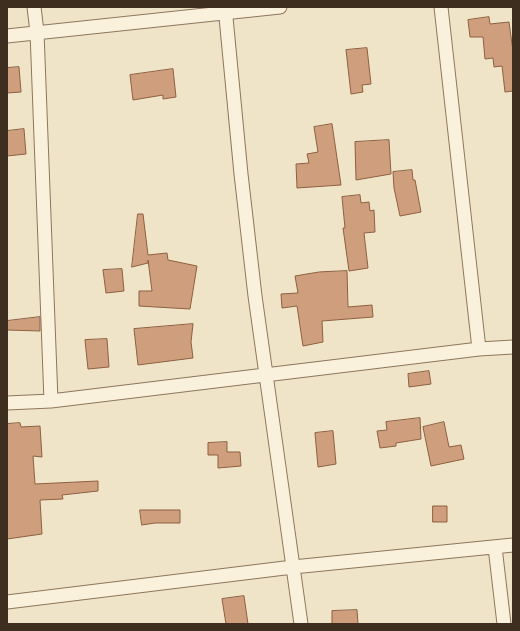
<!DOCTYPE html>
<html>
<head>
<meta charset="utf-8">
<style>
  body { margin:0 }
  #map { position:relative; width:520px; height:631px; overflow:hidden; background:#f0e4c8; font-family:"Zilla Slab",serif }
  canvas { display:block }
  .frame { position:absolute; inset:0; border:8px solid #3d2e20; pointer-events:none }
</style>
</head>
<body>
<div id="map">
<canvas width="520" height="631"></canvas>
<div class="frame"></div>
</div>
<script>
const ctx = document.querySelector('canvas').getContext('2d');
ctx.lineJoin = 'round';
function fillPath(path, color) { ctx.fillStyle = color; ctx.fill(path, 'evenodd'); }
function trace(path, color, width, dash) { ctx.strokeStyle = color; ctx.lineWidth = width; ctx.lineCap = dash ? 'butt' : 'round'; ctx.setLineDash(dash || []); ctx.stroke(path); }
const building = new Path2D(`
  M489,17L490,24L509,22L513,51V91L505,92L502,66L494,67L493,58L485,59L483,37H470L468,20Z
  M367,48L371,84L362,85L363,92L351,94L346,50Z
  M19,67L21,92L7,93V68Z
  M173,69L176,97L163,99V95L133,100L130,75Z
  M332,124L341,185L297,188L296,164L309,163L307,154L318,152L314,127Z
  M24,129L26,154L7,156V131Z
  M389,140L391,174L356,180L355,142Z
  M412,170L413,180H415L421,212L400,216L394,188L393,172Z
  M360,195L361,203L369,202L370,211L374,210L375,232L364,233L368,268L349,271L343,228H345L342,197Z
  M138,214H143L148,255L167,253L168,260L197,266L190,309L139,306V291H152L148,260V263L132,267Z
  M122,269L124,291L106,293L103,270Z
  M347,271L348,307L372,305L373,317L322,321L323,342L303,346L297,306L282,308L281,294L298,293L295,276L319,272Z
  M40,317V331L7,330V321Z
  M193,324L191,342L193,358L138,365L134,329Z
  M107,339L109,367L88,369L85,340Z
  M429,371L431,384L409,387L408,374Z
  M420,418L421,439L396,443V446L380,448L377,431L387,430L386,422Z
  M444,422L449,447L461,445L464,459L431,466L423,427Z
  M20,423L21,427L40,426L42,457L33,456L35,484L98,481V491L62,495L63,499L40,500L42,534L7,539V424Z
  M333,431L336,464L318,467L315,433Z
  M227,442V452H240L241,466L218,468V455H208V443Z
  M433,506H447V522H433Z
  M140,510H180V523H155L142,525Z
  M244,596L248,624H226L222,599Z
  M357,610L358,624H332V611Z`);
fillPath(building, '#cf9f7d');
trace(building, '#8d5f41', 1);
const minor = new Path2D(`
  M34,7L37,32L51,401
  M225,7L241,174L255,296L301,624
  M441,7L479,349
  M7,36L280,7
  M7,403L51,401L479,349L513,347
  M495,547L504,624
  M7,602L293,567L513,545`);
trace(minor, '#8d765c', 15);
trace(minor, '#faf1dc', 13);
</script>
</body>
</html>
